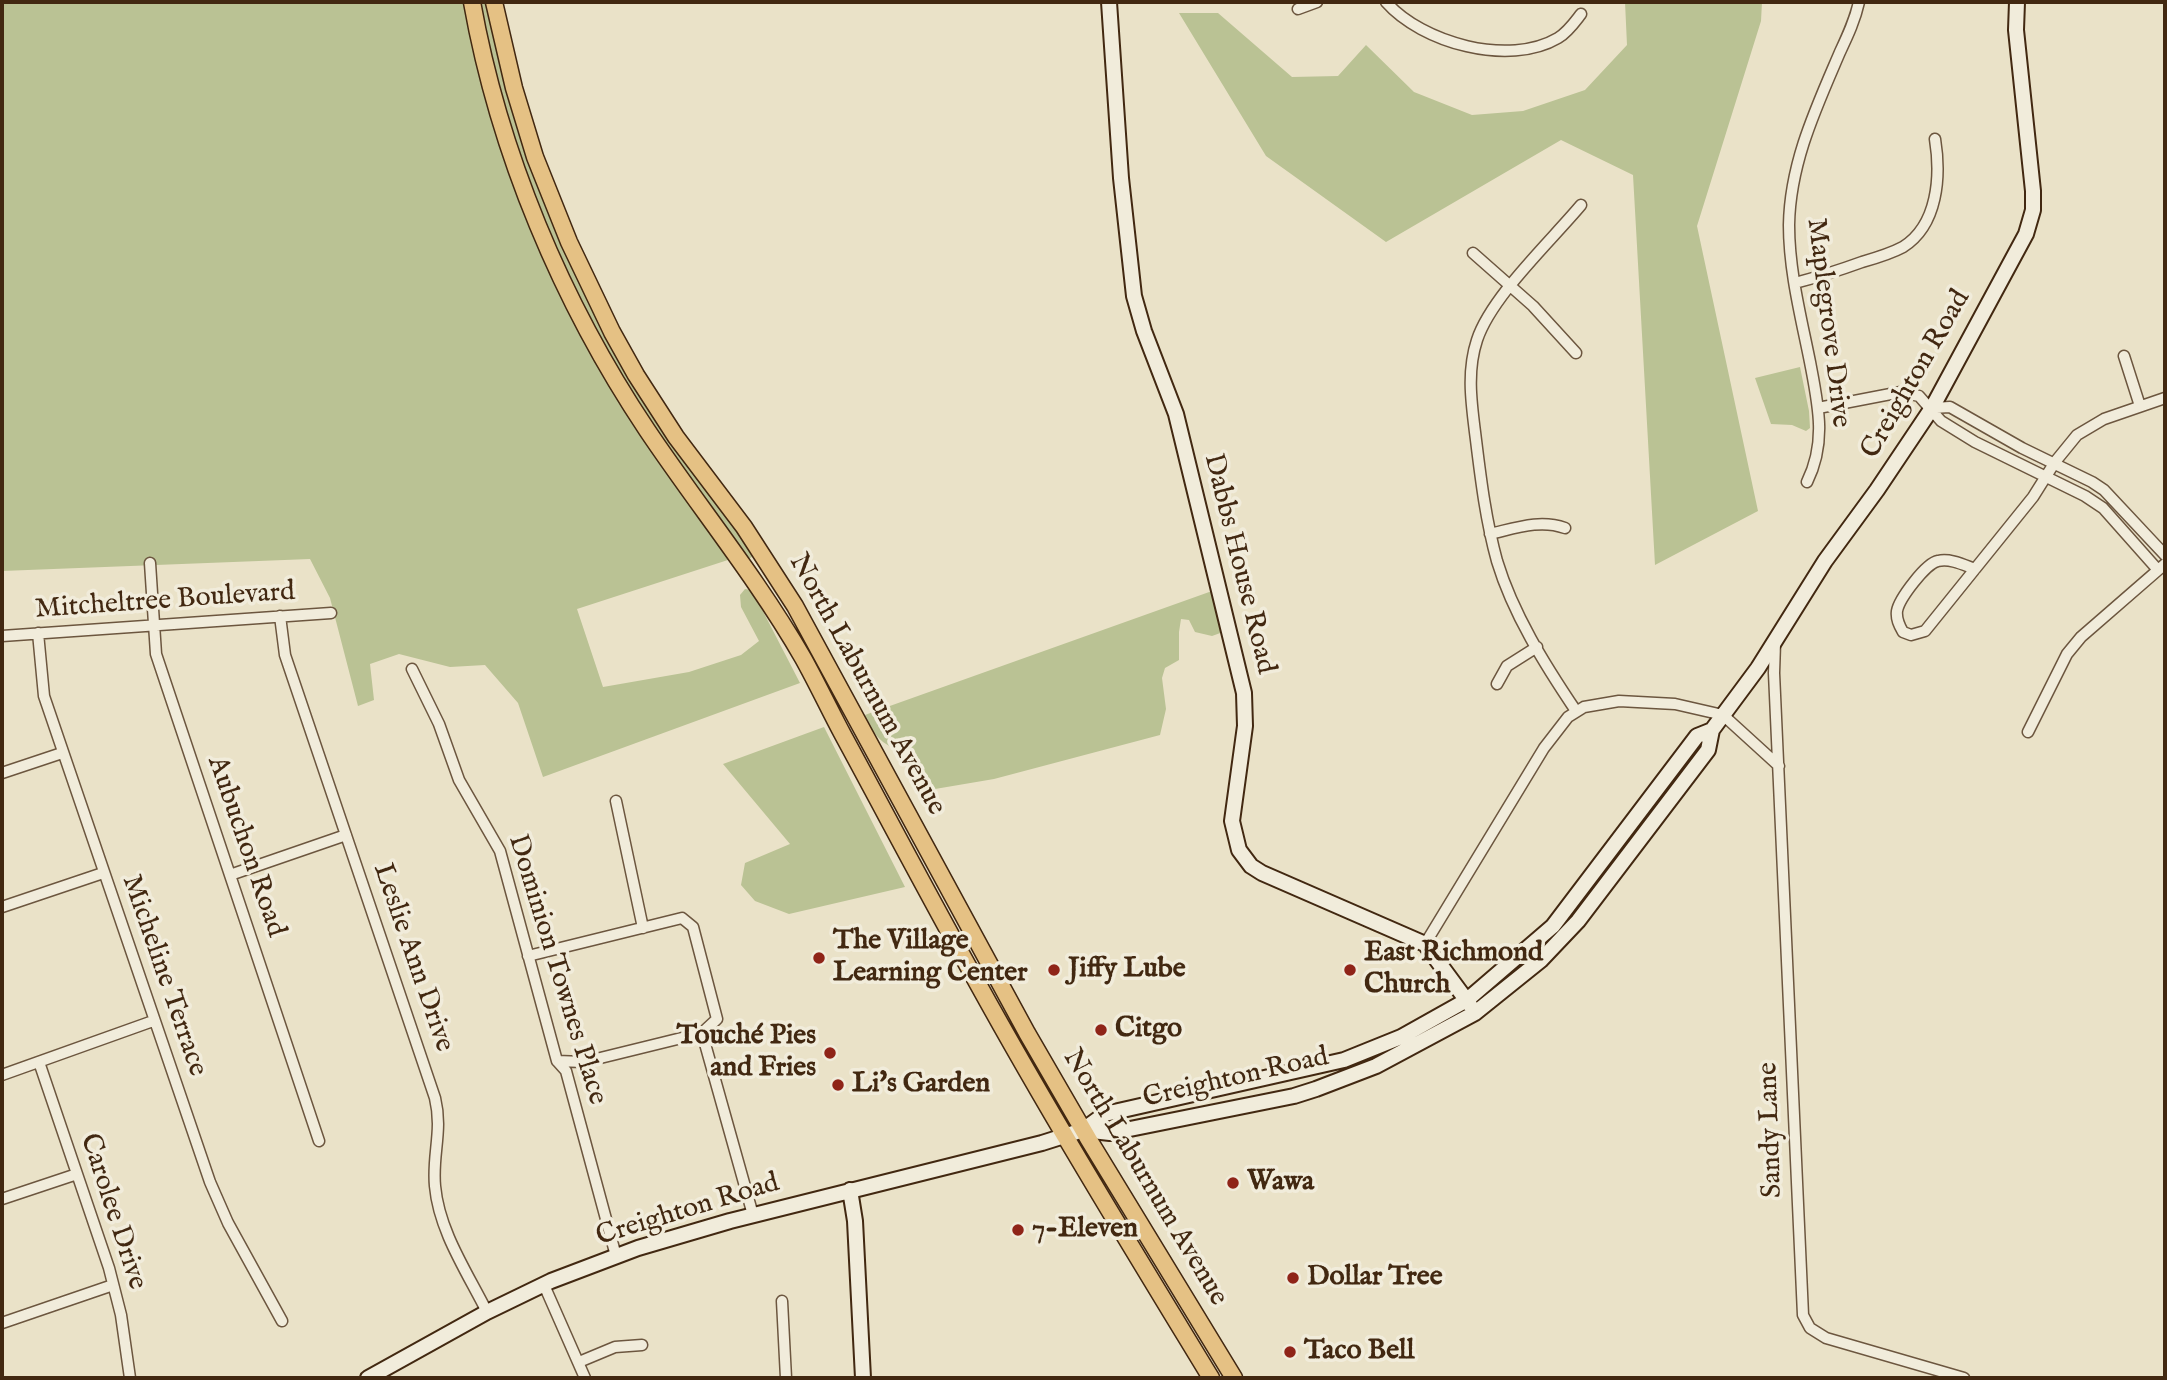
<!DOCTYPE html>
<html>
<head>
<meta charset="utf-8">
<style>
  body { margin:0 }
  #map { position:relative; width:2167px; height:1380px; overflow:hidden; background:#eae2c8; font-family:"IM FELL English",serif }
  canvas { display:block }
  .frame { position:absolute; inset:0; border:4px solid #422811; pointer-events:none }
</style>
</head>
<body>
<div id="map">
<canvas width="2167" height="1380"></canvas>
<div class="frame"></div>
</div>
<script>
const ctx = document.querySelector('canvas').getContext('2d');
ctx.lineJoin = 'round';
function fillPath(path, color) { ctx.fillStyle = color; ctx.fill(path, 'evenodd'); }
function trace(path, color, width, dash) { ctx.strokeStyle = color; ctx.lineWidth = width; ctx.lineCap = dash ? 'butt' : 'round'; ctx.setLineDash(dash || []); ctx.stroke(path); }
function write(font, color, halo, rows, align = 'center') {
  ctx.font = font + ' "IM FELL English",serif'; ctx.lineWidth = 7; ctx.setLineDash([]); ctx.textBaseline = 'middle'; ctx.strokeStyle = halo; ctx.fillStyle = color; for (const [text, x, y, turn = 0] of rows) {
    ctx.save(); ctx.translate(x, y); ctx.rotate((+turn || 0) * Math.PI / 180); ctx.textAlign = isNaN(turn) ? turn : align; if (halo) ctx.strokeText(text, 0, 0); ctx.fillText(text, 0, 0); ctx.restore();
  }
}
fillPath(new Path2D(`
  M2,2H467L528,220L731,559L577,609L603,687L689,672L741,655L759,641L741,607L740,595L745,589L752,590L800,683L543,777L518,703L485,665L450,667L399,654L370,664L374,700L358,706L330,598L310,559L2,571Z
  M478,2H490L580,277L751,549L753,556L749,559L745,558L643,415L573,289L521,165L502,102Z
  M1625,2H1762L1761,21L1697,226L1758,511L1655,565L1633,175L1561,140L1386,242L1266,156L1179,13H1218L1292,77L1338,76L1366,45L1414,92L1472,115L1523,111L1585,90L1627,45Z
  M1800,367L1809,411L1810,428L1806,431L1792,425L1771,424L1755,378Z
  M1212,591L1223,632L1212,636L1195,632L1189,620L1181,619L1179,632V660L1165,668L1162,678L1166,709L1160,735L994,779L935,789L914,753C888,750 874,739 865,715L873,712Z
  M824,727L905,887L789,914L755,901L741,885L745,863L790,844L723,764Z`), '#bac294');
const street = new Path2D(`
  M1386,2C1422,43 1509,67 1558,38C1568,32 1574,23 1581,14
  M1298,9L1317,2
  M1473,253L1533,306L1576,353
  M1795,283C1818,277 1840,270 1862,262C1876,258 1890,254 1903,247C1938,225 1941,176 1935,139
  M2124,356L2140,406
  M1818,408L1901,392L1919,396L1941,421L1975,442L2085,496L2103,508L2158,570
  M1932,408L1950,407L2022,448L2092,482L2104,490L2165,555
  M1807,482C1827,442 1818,404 1810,362C1801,317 1789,271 1789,225C1790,163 1816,108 1840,52C1848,35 1855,20 1859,2
  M1490,534C1516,528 1540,519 1565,528
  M150,563L156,654L319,1141
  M1975,569C1964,565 1950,558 1938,561C1926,563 1899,599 1897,611C1896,619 1899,625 1903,632L1911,635L1925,631L2033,497L2055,462L2077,435L2104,419L2165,398
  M280,616L285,655L435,1098C443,1131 432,1154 435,1186C439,1231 467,1272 487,1312
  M38,633L44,696L210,1182L228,1223L282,1321
  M2,636L331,613
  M1775,643L1774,673L1803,1315L1810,1328L1826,1338L1964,1378
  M412,669L439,724L459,780L500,851L557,1061L566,1071L616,1256
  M1497,684L1507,666L1537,647
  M1576,711C1545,665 1513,614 1497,561C1486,521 1481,481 1476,440C1472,407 1466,373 1477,340C1491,297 1550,242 1581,205
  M2028,732L2067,654L2081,637L2165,564
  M2,773L62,753
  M616,801L643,928
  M230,875L346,835
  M2,907L103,873
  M1425,944L1544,748L1568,717L1584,707L1619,701L1675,704L1723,715L1779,766
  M528,956L682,918L693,927L717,1019L702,1033L753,1215
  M557,1061L584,1062L702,1033
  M39,1062L109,1268L121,1315L130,1378
  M2,1075L153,1021
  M2,1199L77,1174
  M544,1285L585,1378
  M782,1301L786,1378
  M2,1323L113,1285
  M579,1362L615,1347L642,1345`);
const secondary = new Path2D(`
  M1109,2L1121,178L1134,296L1144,331L1176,414L1244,693L1245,726L1232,821L1239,850L1251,866L1262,873L1425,944L1470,1005
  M1083,1130L1110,1133L1294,1096L1316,1089L1376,1066L1475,1013L1541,960L1578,921L1708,750L1712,730L1758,668L1825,561L1877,490L1932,408L2026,234L2033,210V191L2016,30L2017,2
  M850,1190L855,1221L863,1378
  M368,1378L487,1312L551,1281L638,1248L730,1221L1042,1143L1083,1130L1105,1114L1344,1060L1401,1037L1467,1000L1553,926L1697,736L1712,730`);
const primary = new Path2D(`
  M472,2C499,153 562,303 647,430C698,506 757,578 803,658C817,683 829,709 843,735C888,818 932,902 978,984C1052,1118 1132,1248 1211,1378
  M494,2L514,88L535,157L569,242L612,332L636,375L676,437L744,527L795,606L1027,1033L1089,1140L1234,1378`);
trace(street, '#6c563f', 13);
trace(secondary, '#422811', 18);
trace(primary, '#422811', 19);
trace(street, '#f1ecdb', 10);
trace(secondary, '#f1ecdb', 14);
trace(primary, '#e5c184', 16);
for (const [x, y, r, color] of [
  [819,958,7,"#8f2418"],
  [1054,970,7,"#8f2418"],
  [1350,970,7,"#8f2418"],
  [1101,1030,7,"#8f2418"],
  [830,1053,7,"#8f2418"],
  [838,1085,7,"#8f2418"],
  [1233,1183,7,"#8f2418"],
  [1018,1230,7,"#8f2418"],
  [1293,1278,7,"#8f2418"],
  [1290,1352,7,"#8f2418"]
]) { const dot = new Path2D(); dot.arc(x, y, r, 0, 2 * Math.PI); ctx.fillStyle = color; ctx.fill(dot); trace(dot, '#f1ecdb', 2.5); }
write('28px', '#422811', '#f1ecdb', [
  ["Maplegrove Drive",1827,323,83],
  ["Creighton Road",1917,375,-60],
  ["Dabbs House Road",1238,564,76],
  ["Mitcheltree Boulevard",165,602,-4],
  ["North Laburnum Avenue",866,685,61],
  ["Aubuchon Road",245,847,71],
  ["Leslie Ann Drive",412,958,71],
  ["Dominion Townes Place",556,970,73],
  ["Micheline Terrace",163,976,71],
  ["Creighton Road",1236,1079,-13],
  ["Sandy Lane",1772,1130,-92],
  ["North Laburnum Avenue",1144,1178,59],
  ["Creighton Road",688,1211,-17],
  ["Carolee Drive",112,1212,72]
]);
write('bold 28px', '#422811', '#f1ecdb', [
  ["The Village",833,942],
  ["Learning Center",833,974],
  ["East Richmond",1364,954],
  ["Church",1364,986],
  ["Jiffy Lube",1068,970],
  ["Citgo",1115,1030],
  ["Touché Pies",816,1037,"right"],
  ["and Fries",816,1069,"right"],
  ["Li's Garden",852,1085],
  ["Wawa",1247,1183],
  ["7-Eleven",1032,1230],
  ["Dollar Tree",1307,1278],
  ["Taco Bell",1304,1352]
], 'left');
</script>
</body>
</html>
